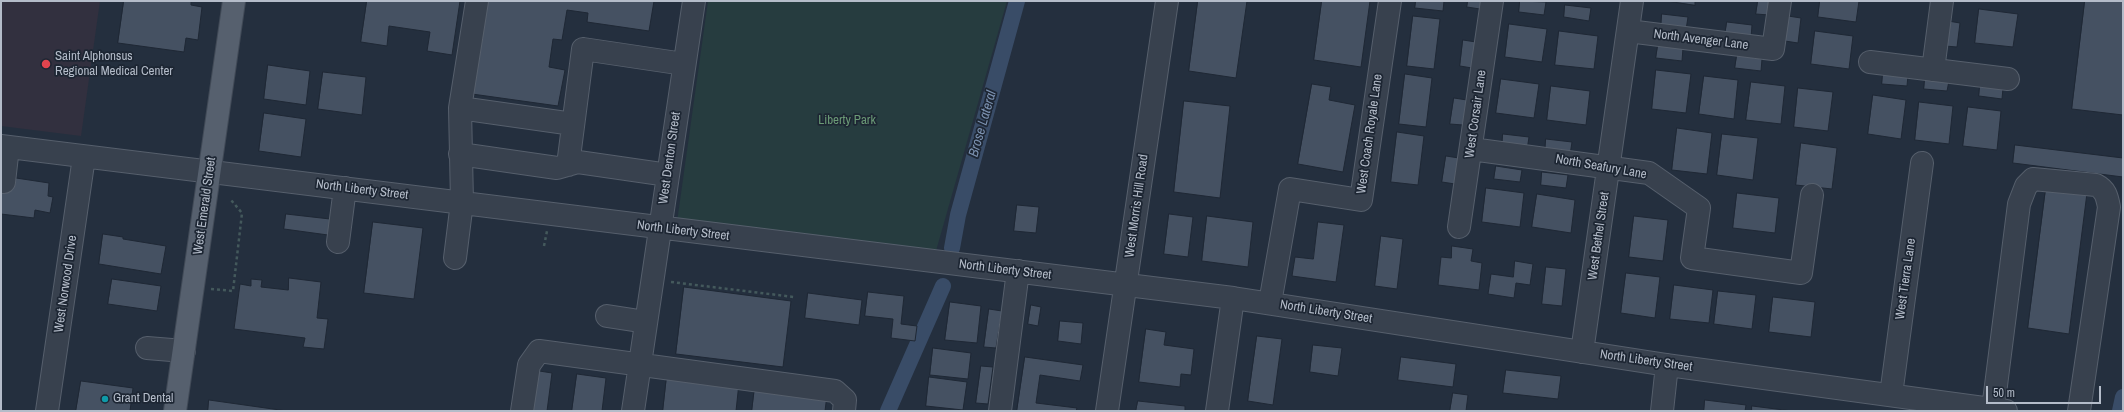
<!DOCTYPE html>
<html>
<head>
<meta charset="utf-8">
<style>
  body { margin:0 }
  #map { position:relative; width:2124px; height:412px; overflow:hidden; background:#242f3e; font-family:"Archivo Narrow",sans-serif }
  canvas { display:block }
  .frame { position:absolute; inset:0; border:2px solid #b4bcc9; pointer-events:none }
  .scale { position:absolute; left:1986px; top:386px; width:115px; height:18px; box-sizing:border-box; border:2px solid #b4bcc9; border-top:0; padding-left:5px; font-size:12px; line-height:14px; white-space:nowrap; color:#b4bcc9; -webkit-text-stroke:3px #1d2633; paint-order:stroke }
</style>
</head>
<body>
<div id="map">
<canvas width="2124" height="412"></canvas>
<div class="frame"></div>
<div class="scale">50 m</div>
</div>
<script>
const ctx = document.querySelector('canvas').getContext('2d');
ctx.lineJoin = 'round';
function fillPath(path, color) { ctx.fillStyle = color; ctx.fill(path, 'evenodd'); }
function trace(path, color, width, dash) { ctx.strokeStyle = color; ctx.lineWidth = width; ctx.lineCap = dash ? 'butt' : 'round'; ctx.setLineDash(dash || []); ctx.stroke(path); }
function write(font, color, halo, rows, align = 'center') {
  ctx.font = font + ' "Archivo Narrow",sans-serif'; ctx.lineWidth = 3.5; ctx.setLineDash([]); ctx.textBaseline = 'middle'; ctx.strokeStyle = halo; ctx.fillStyle = color; for (const [text, x, y, turn = 0] of rows) {
    ctx.save(); ctx.translate(x, y); ctx.rotate((+turn || 0) * Math.PI / 180); ctx.textAlign = isNaN(turn) ? turn : align; if (halo) ctx.strokeText(text, 0, 0); ctx.fillText(text, 0, 0); ctx.restore();
  }
}
fillPath(new Path2D(`
  M1,1H100L81,136L1,126Z`), '#32303f');
fillPath(new Path2D(`
  M708,1H1007L936,251L677,222Z`), '#263c3f');
trace(new Path2D(`
  M952,248L958,215L1017,1
  M888,411L943,286
  M2120,411L2123,397`), '#394c67', 16);
const building = new Path2D(`
  M124,1H191V5L202,7L198,40L186,38L184,52L118,43Z
  M367,1H460L452,55L427,51L430,32L389,26L387,46L361,42Z
  M486,1H654L649,31L587,22L588,13L567,10L562,40L553,39L549,67L565,70L558,106L472,94Z
  M1198,1H1247L1236,78L1189,71Z
  M1322,1H1370L1361,67L1314,60Z
  M1416,1H1444L1443,11L1415,8Z
  M1468,1H1481L1480,9L1467,7Z
  M1520,1L1546,2L1544,15L1519,12Z
  M1667,1H1695V5Z
  M1758,1H1771L1769,15L1756,14Z
  M1820,1H1859L1856,22L1818,17Z
  M2085,1H2123V115L2072,109Z
  M1565,5L1591,8L1589,21L1564,17Z
  M1979,9L2018,14L2013,47L1975,43Z
  M1662,14L1688,17L1686,30L1661,27Z
  M1413,16L1440,19L1434,69L1407,66Z
  M1788,16L1801,18L1798,43L1785,41Z
  M1948,21L1960,23L1957,47L1945,46Z
  M1727,22L1752,25L1751,38L1725,35Z
  M1509,24L1547,29L1542,62L1505,57Z
  M1559,31L1598,36L1594,69L1555,65Z
  M1815,31L1853,36L1849,69L1811,64Z
  M1463,40L1476,42L1472,68L1460,66Z
  M1658,45L1683,48L1682,61L1656,58Z
  M1737,55L1762,59L1761,71L1735,68Z
  M268,65L310,71L306,105L264,99Z
  M1656,70L1691,74L1686,113L1652,109Z
  M323,72L366,77L362,115L318,109Z
  M1883,72L1908,75L1907,86L1882,84Z
  M1405,74L1432,78L1426,127L1399,124Z
  M1704,76L1738,80L1734,119L1699,114Z
  M1925,78L1949,81L1947,91L1924,89Z
  M1501,79L1539,84L1534,118L1496,113Z
  M1751,82L1785,86L1781,124L1746,120Z
  M1312,84L1331,87L1329,100L1355,105L1343,172L1298,164Z
  M1980,85L2003,88L2002,99L1979,96Z
  M1551,86L1590,91L1586,125L1547,120Z
  M1798,88L1833,92L1828,131L1794,127Z
  M1873,95L1906,100L1901,139L1868,134Z
  M1454,98L1467,100L1463,125L1450,124Z
  M1184,101L1230,106L1220,198L1174,192Z
  M1919,102L1953,106L1949,144L1915,140Z
  M1968,107L2001,111L1997,150L1963,146Z
  M264,113L306,119L301,157L259,151Z
  M1677,128L1712,133L1707,174L1672,170Z
  M1397,132L1424,136L1418,185L1391,182Z
  M1503,134L1529,137L1527,150L1502,146Z
  M1722,134L1758,138L1753,180L1717,175Z
  M1546,139L1572,142L1570,155L1545,152Z
  M1801,143L1837,148L1832,189L1796,185Z
  M2015,145L2123,158V177L2013,163Z
  M1446,156L1459,158L1455,184L1442,182Z
  M1496,166L1522,170L1520,182L1494,179Z
  M1542,172L1568,175L1566,188L1541,185Z
  M16,178L49,183L48,196L53,197L50,213L35,210L34,218L1,214V183L14,185Z
  M1486,188L1524,193L1520,227L1482,222Z
  M2046,188L2087,193L2069,334L2028,328Z
  M1737,193L1779,198L1775,233L1733,228Z
  M1537,194L1575,200L1571,233L1532,227Z
  M1017,205L1039,207L1036,233L1014,231Z
  M286,214L330,219L328,235L284,229Z
  M1169,214L1193,217L1188,257L1164,254Z
  M1207,216L1253,222L1248,267L1202,261Z
  M1634,216L1668,220L1663,261L1629,257Z
  M373,222L423,228L414,299L364,293Z
  M1318,222L1344,225L1336,282L1292,276L1295,257L1313,259Z
  M103,234L123,237V239L166,246L161,274L99,264Z
  M1381,236L1403,239L1397,289L1375,286Z
  M1452,246L1473,249L1471,261L1482,263L1479,290L1438,285L1441,257L1451,258Z
  M1515,261L1533,264L1530,285L1516,283L1514,298L1488,294L1491,274L1513,277Z
  M1546,267L1566,269L1562,306L1542,304Z
  M1626,273L1660,277L1655,318L1621,313Z
  M289,278L321,282L317,318L328,319L324,349L303,347L305,338L234,329L240,284L251,286V279L262,280L261,287L288,290Z
  M112,279L161,286L157,311L108,304Z
  M1674,285L1713,290L1709,323L1670,319Z
  M684,287L791,301L783,367L676,354Z
  M1718,291L1756,295L1752,329L1714,324Z
  M868,292L904,296L901,324L917,326L915,341L891,338L893,319L865,316Z
  M808,293L862,300L859,325L805,318Z
  M1773,297L1815,302L1811,337L1769,332Z
  M950,302L981,306L977,343L945,340Z
  M1031,305L1041,307L1038,326L1028,324Z
  M989,309L1002,311L996,348L984,347Z
  M1060,321L1083,323L1081,344L1058,341Z
  M1146,329L1166,332L1164,345L1194,349L1191,375L1181,374L1180,387L1139,382Z
  M1257,336L1282,339L1273,405L1248,401Z
  M1313,345L1342,348L1338,376L1310,372Z
  M933,348L971,353L968,379L930,375Z
  M1025,357L1083,365L1080,381L1040,375L1036,403L1077,408L1076,411H1017Z
  M1401,357L1456,364L1453,387L1398,380Z
  M981,366L993,367L988,404L976,403Z
  M533,370L552,373L547,411H527Z
  M1506,370L1561,376L1558,399L1503,393Z
  M577,374L606,378L602,411H572Z
  M667,375L739,383L736,411H663Z
  M929,377L967,382L963,410L926,406Z
  M81,381L133,388L130,411H76Z
  M755,386L827,395L825,411H752Z
  M1453,393L1468,395L1466,411H1450Z
  M209,400L287,411H208Z
  M1705,400L1746,405L1745,411H1704Z
  M1138,401L1185,406V411H1136Z
  M1752,406L1792,411H1752Z`);
fillPath(building, '#455162');
trace(building, '#1f2835', 1);
const minor = new Path2D(`
  M1628,31L1773,49L1780,1
  M1870,62L2008,79
  M1933,70L1942,1
  M460,108L573,124
  M1,146L1233,298L1667,365L2006,411
  M1471,149L1649,173L1699,208L1692,258L1801,273L1812,195
  M460,154L557,168L578,162L668,175
  M568,165L583,49L684,64
  M4,182L8,147
  M1459,227L1492,1
  M338,242L345,188
  M455,258L462,202L460,108L477,1
  M1270,303L1290,189L1361,200L1390,1
  M607,316L646,322
  M147,348L184,351
  M1582,352L1632,1
  M1891,395L1922,163
  M1993,409L2019,204L2026,186L2033,179L2096,185C2106,190 2107,197 2109,207L2079,411
  M47,411L84,157
  M522,411L529,365L539,351L835,391L845,400L844,411
  M633,411L694,1
  M1000,411L1018,271
  M1107,411L1167,1
  M1217,411L1233,298
  M1662,411L1667,365`);
const major = new Path2D(`
  M175,411L234,1`);
trace(minor, '#565f6c', 24);
trace(major, '#414a57', 24);
trace(new Path2D(`
  M544,246L547,231
  M671,282L794,297
  M211,289L233,291L242,213L231,200`), '#44595c', 2.5, [3, 3]);
trace(minor, '#38414e', 22);
trace(major, '#56606e', 22);
for (const [x, y, r, color] of [
  [46,64,5,"#e0444e"],
  [105,399,4,"#0f9aa8"]
]) { const dot = new Path2D(); dot.arc(x, y, r, 0, 2 * Math.PI); ctx.fillStyle = color; ctx.fill(dot); trace(dot, '#1d2633', 1.5); }
write('13px', '#b4bcc9', '#1d2633', [
  ["North Avenger Lane",1701,40,7],
  ["West Corsair Lane",1476,114,-82],
  ["West Coach Royale Lane",1370,134,-82],
  ["West Denton Street",670,158,-82],
  ["North Seafury Lane",1601,167,10],
  ["North Liberty Street",362,190,7],
  ["West Emerald Street",205,206,-82],
  ["West Morris Hill Road",1137,206,-82],
  ["North Liberty Street",683,231,7],
  ["West Bethel Street",1599,236,-82],
  ["North Liberty Street",1005,270,7],
  ["West Tierra Lane",1906,279,-82],
  ["West Norwood Drive",66,284,-82],
  ["North Liberty Street",1326,312,9],
  ["North Liberty Street",1646,361,8]
]);
write('13px', '#b4bcc9', '#1d2633', [
  ["Saint Alphonsus",55,57],
  ["Regional Medical Center",55,72],
  ["Grant Dental",113,399]
], 'left');
write('13px', '#6b9a76', '#1d2633', [
  ["Liberty Park",847,121]
]);
write('italic 14px', '#7c92b1', '#1d2633', [
  ["Brose Lateral",983,124,-74]
]);
</script>
</body>
</html>
